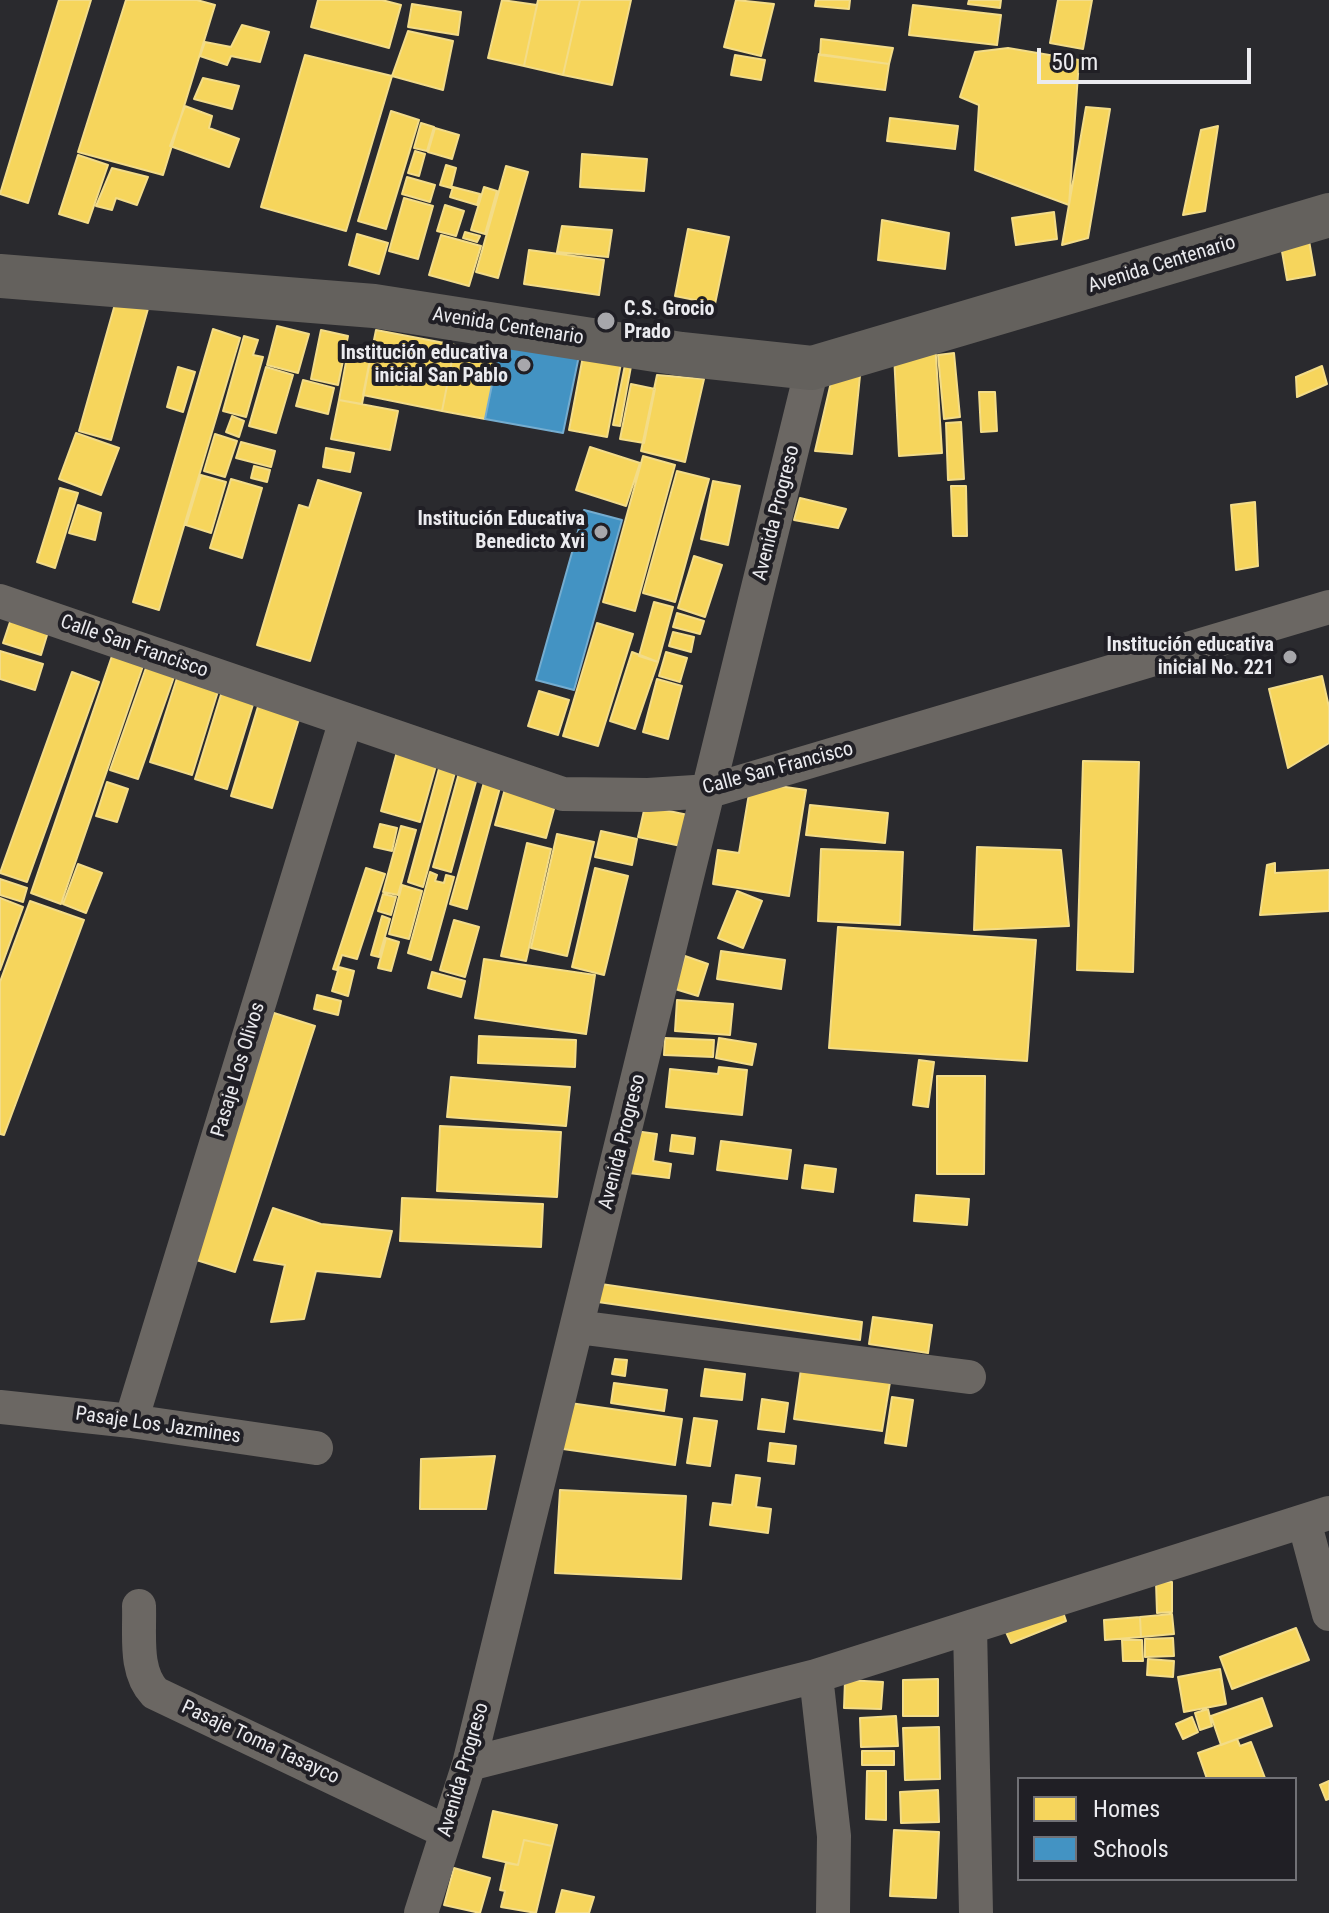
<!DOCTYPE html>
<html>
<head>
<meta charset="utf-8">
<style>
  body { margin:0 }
  #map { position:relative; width:1329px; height:1913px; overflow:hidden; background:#2a2a2e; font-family:"Roboto Condensed",sans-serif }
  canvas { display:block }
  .legend { position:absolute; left:1017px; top:1777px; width:280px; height:104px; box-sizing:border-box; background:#201f25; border:2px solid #717176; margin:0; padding:10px 14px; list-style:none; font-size:24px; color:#ebebef }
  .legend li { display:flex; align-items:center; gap:16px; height:40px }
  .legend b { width:40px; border:2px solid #717176 }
  .scale { position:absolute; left:1037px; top:48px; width:214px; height:36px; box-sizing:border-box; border:4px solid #ebebef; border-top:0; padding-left:10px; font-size:24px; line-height:28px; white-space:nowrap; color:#ebebef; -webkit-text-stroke:6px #201f25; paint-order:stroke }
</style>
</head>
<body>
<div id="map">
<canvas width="1329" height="1913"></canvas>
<ul class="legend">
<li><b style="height:22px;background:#f6d55c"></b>Homes</li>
<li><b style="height:22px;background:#4393c3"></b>Schools</li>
</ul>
<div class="scale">50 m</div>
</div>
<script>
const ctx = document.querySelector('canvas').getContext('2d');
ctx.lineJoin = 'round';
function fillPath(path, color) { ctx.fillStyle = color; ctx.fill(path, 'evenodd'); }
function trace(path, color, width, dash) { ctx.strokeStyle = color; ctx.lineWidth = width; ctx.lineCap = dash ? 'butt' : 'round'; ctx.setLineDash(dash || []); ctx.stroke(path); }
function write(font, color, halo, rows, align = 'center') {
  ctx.font = font + ' "Roboto Condensed",sans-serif'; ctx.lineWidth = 8; ctx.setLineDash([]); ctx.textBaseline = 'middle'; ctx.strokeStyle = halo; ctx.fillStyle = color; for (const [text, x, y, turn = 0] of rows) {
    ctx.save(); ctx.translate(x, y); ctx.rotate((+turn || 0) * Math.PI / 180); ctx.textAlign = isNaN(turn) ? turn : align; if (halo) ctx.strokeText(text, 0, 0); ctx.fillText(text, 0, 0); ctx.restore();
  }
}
const homes = new Path2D(`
  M59,0H91L28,203L0,194Z
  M126,0H197L215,5L163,175L78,152Z
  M318,0H382L401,5L389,48L311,27Z
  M502,0L537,5L524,66L488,58Z
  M538,0H580L563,75L524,66Z
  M580,0H631L612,85L563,75Z
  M736,0L774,4L761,56L724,47Z
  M816,0H850L849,9L815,6Z
  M969,0H1001L1000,8L968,4Z
  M1058,0H1092L1083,49L1050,43Z
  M412,4L461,12L458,35L408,27Z
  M913,5L1001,15L997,45L909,35Z
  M242,25L269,32L260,62L231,56L227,65L200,56L205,42L231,47Z
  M408,31L453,41L443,90L392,76Z
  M821,39L893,48L889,64L820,55Z
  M1008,48L1079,60L1069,205L975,170L979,105L960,97L975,52Z
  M819,54L889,64L885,90L815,81Z
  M305,55L392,76L346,231L261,207Z
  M735,55L765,60L761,80L731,75Z
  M203,78L239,86L232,109L194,99Z
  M185,106L212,116L209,128L239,139L229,167L170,146Z
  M1086,107L1110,109L1088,238L1062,245Z
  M391,111L419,120L386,229L358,221Z
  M890,118L958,126L955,149L887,141Z
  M421,123L434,127L427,151L414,148Z
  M1218,126L1205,211L1183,215L1201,130Z
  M435,128L459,135L452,159L428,152Z
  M415,151L425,154L419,176L408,173Z
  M582,154L647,159L644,191L580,187Z
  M78,155L108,165L88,223L59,214Z
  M446,165L456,168L451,188L440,185Z
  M506,166L528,172L498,278L476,272Z
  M112,168L148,177L137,205L116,198L112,210L96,206Z
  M407,177L435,185L430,202L402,194Z
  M453,187L480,194L477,205L450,197Z
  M484,187L497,191L485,234L471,230Z
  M404,198L433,206L418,259L389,251Z
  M445,205L464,211L456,236L437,231Z
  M1054,212L1057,239L1016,245L1012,218Z
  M882,220L949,233L945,269L878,260Z
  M562,226L612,230L608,257L557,252Z
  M688,229L729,237L715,304L675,296Z
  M465,232L480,236L477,242L463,238Z
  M357,234L388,243L379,274L349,265Z
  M441,235L481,246L469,286L429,275Z
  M1308,235L1315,275L1287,280L1280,240Z
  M529,250L604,260L599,295L524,284Z
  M119,290L151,298L111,440L79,431Z
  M277,326L309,334L298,373L267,365Z
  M213,329L240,338L159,610L133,602Z
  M321,330L348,336L338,385L311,379Z
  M376,330L455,345L442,411L363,395Z
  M244,336L258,340L253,355L263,357L246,417L223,411Z
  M935,341L942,453L899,456L894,354Z
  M455,345L499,353L485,419L442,411Z
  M349,346L372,350L362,404L339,400Z
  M584,351L622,358L607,437L569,430Z
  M954,353L960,417L944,419L938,355Z
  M626,360L632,361L620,426L613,425Z
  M861,366L852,454L815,451L832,378Z
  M1322,366L1327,384L1297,397L1296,377Z
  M178,367L195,372L183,412L167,407Z
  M266,367L293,375L276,433L249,426Z
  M657,375L704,379L685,462L641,451Z
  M303,380L334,388L328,414L296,406Z
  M631,384L655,389L644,443L620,439Z
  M979,392H995L997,431L981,432Z
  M339,400L398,411L390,450L331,439Z
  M232,416L244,421L239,437L226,432Z
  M961,422L964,479L948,480L946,423Z
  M76,433L119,448L101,495L59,479Z
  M215,434L237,441L225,477L204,471Z
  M241,442L275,451L271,467L236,458Z
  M590,447L640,463L626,506L576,490Z
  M326,448L354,453L350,472L323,467Z
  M643,456L675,465L635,611L603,602Z
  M254,466L270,470L267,482L251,478Z
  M677,471L709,479L675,602L643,593Z
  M201,475L226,482L211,533L186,525Z
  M231,479L262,488L242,558L210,548Z
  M318,480L361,493L310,661L257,645L299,505L309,508Z
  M713,481L740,486L728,545L701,539Z
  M951,486H966L967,536H953Z
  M60,488L78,493L55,568L37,562Z
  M800,498L846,509L838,528L794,520Z
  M1255,502L1258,566L1236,570L1231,505Z
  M78,505L101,513L95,540L69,533Z
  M694,556L722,565L705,617L678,608Z
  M654,602L673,607L658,662L639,656Z
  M14,610L51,622L41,655L3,643Z
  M677,613L704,621L700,634L673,627Z
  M597,623L633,634L598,746L563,736Z
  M673,632L694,637L691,652L669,646Z
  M0,651L43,664L35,690L0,679Z
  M632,652L658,662L635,729L610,721Z
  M666,652L687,658L680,682L659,676Z
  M113,653L144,663L61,904L31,893Z
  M147,665L175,674L138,779L110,770Z
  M72,672L99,682L27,882L0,873Z
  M178,675L219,688L192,775L150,762Z
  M1322,676L1329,707V743L1288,768L1269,689Z
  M657,679L682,686L668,739L643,732Z
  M223,688L255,698L227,789L195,779Z
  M539,691L569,700L558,735L528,726Z
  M260,700L301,712L272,808L231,796Z
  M399,744L439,755L420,822L381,811Z
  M1083,761L1139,762L1133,972L1077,970Z
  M462,762L480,767L451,872L433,867Z
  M440,765L456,769L423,887L408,882Z
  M486,775L502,780L467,909L450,904Z
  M107,782L128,789L117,822L96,816Z
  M751,782L806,790L789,896L713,884L718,850L739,853Z
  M506,785L557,798L546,838L495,825Z
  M810,805L888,813L885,843L806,835Z
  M645,806L688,815L681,846L638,837Z
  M380,824L397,828L392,851L374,847Z
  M401,826L416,830L398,895L383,892Z
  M601,831L637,839L632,865L595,857Z
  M557,834L594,842L567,956L531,948Z
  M527,843L551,849L526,961L501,956Z
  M977,847L1061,850L1069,926L974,930Z
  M821,849L903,852L900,925L818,921Z
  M1275,863V873L1329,870V911L1260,915L1267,865Z
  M78,864L102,873L86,913L63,904Z
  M366,868L385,874L357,959L342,955L337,970L333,969Z
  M595,868L628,876L604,975L572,967Z
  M430,872L437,875L435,881L444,883L446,875L454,877L431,960L408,953Z
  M0,879L27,888L23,902L0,895Z
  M402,885L422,891L409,939L389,934Z
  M737,891L762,901L743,948L718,938Z
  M383,894L396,897L391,915L378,911Z
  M0,898L23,907L0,970Z
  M30,901L84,920L4,1135L0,1134V982Z
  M382,916L390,919L379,957L371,955Z
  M454,920L479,927L465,977L440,970Z
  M838,927L1036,940L1027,1061L829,1048Z
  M386,938L399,942L391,971L378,968Z
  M721,951L785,960L781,989L717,979Z
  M685,956L708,964L698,996L675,989Z
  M484,959L595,975L586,1034L475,1018Z
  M339,967L354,971L348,996L332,991Z
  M432,972L465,981L461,997L428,988Z
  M317,995L341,1001L338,1015L314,1009Z
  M677,1000L733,1004L730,1035L675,1031Z
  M274,1013L315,1026L235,1272L193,1259Z
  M479,1036L576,1040L575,1067L478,1063Z
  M665,1038L714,1040L713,1057L664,1055Z
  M719,1038L756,1044L752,1065L716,1058Z
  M919,1060L934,1062L928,1107L913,1105Z
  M719,1067L747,1070L742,1115L666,1107L670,1069L718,1074Z
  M937,1076H985L984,1174H937Z
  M451,1077L570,1087L566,1126L447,1117Z
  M440,1126L561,1132L557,1197L437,1191Z
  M635,1131L657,1134L653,1161L671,1164L669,1178L629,1173Z
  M672,1135L695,1138L693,1154L670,1151Z
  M721,1141L791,1150L787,1179L717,1170Z
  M805,1165L836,1169L833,1192L802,1188Z
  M916,1195L969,1199L967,1225L914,1221Z
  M402,1198L543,1204L541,1247L400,1241Z
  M273,1208L321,1224L392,1231L380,1277L316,1271L304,1319L271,1322L285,1265L254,1260Z
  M601,1284L862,1322L860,1340L598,1302Z
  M873,1317L932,1325L928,1353L869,1344Z
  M615,1359L627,1360L625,1376L612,1374Z
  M705,1369L745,1374L742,1400L701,1396Z
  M801,1369L890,1382L882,1431L794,1419Z
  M614,1383L667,1390L664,1411L611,1403Z
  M892,1397L913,1400L906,1446L885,1443Z
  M762,1399L788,1403L784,1432L758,1429Z
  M563,1402L682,1419L675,1465L556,1448Z
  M694,1418L717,1421L710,1466L687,1463Z
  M770,1443L796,1446L794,1464L768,1461Z
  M495,1456L486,1509H420L421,1459Z
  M736,1475L760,1478L756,1507L771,1509L768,1533L710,1525L713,1503L732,1505Z
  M560,1490L686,1496L681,1579L555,1573Z
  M1156,1582H1172V1612L1157,1613Z
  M1062,1609L1066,1621L1011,1643L1006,1632Z
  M1172,1614L1174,1634L1141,1637L1140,1617Z
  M1140,1617L1141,1637L1105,1640L1104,1620Z
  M1296,1628L1309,1660L1232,1689L1220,1657Z
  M1173,1638L1174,1656L1145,1657V1639Z
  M1122,1640H1142L1143,1661H1123Z
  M1148,1659L1174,1661L1173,1677L1147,1675Z
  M1220,1669L1226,1704L1184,1712L1178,1677Z
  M938,1679V1716H903V1680Z
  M845,1680L883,1682L881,1709L844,1708Z
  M1262,1698L1272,1726L1221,1745L1211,1716Z
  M1208,1709L1212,1726L1200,1730L1195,1713Z
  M896,1716L898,1746L861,1747L860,1718Z
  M1192,1717L1198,1732L1183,1739L1176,1724Z
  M939,1727L940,1779L905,1780L903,1728Z
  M1237,1739L1240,1746L1251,1742L1265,1778L1207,1779L1198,1753Z
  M862,1751H894V1765H862Z
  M867,1771H886V1820L866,1819Z
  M1329,1781V1799L1326,1800L1320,1785Z
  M938,1790L939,1822L901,1823L900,1792Z
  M493,1811L557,1825L552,1846L524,1840L518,1865L483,1857Z
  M894,1830L939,1832L936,1898L890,1896Z
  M524,1840L552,1846L536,1913L501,1907L505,1891L500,1890L506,1863L518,1865Z
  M454,1868L490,1878L480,1913L444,1905Z
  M562,1890L594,1897L589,1913H556Z`);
fillPath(homes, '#f6d55c');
trace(homes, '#f3dc88', 2);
const schools = new Path2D(`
  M503,331L581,346L563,433L485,419Z
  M584,510L622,520L574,690L536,680Z`);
fillPath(schools, '#4393c3');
trace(schools, '#75add0', 2);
trace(new Path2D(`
  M0,601L563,794L648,795L710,791L1329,607
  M577,1327L969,1377
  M0,1407L131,1421L316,1448
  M131,1421L346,720
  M1304,1521L1329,1614
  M139,1606C140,1635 134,1671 155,1693L447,1832
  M970,1627L976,1913
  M816,1676L834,1836L833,1913
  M469,1764L816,1676L1329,1513
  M421,1913L469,1764L812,368`), '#6b6763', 34);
trace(new Path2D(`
  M0,276L374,306L681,354L812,368L1329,215`), '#64615d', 44);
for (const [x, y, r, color] of [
  [606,321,10,"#a7a7ab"],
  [524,365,8,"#a7a7ab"],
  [601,532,8,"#a7a7ab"],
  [1290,657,8,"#a7a7ab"]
]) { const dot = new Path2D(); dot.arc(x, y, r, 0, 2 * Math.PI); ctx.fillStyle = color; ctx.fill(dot); trace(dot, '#201f25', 3); }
write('20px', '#ebebef', '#201f25', [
  ["Avenida Centenario",1162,265,-17],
  ["Avenida Centenario",508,327,9],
  ["Avenida Progreso",777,513,-76],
  ["Calle San Francisco",134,647,19],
  ["Calle San Francisco",778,769,-15],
  ["Pasaje Los Olivos",239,1070,-73],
  ["Avenida Progreso",623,1142,-76],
  ["Pasaje Los Jazmines",158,1426,8],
  ["Pasaje Toma Tasayco",260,1743,25],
  ["Avenida Progreso",464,1770,-74]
]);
write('bold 20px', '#ebebef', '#201f25', [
  ["C.S. Grocio",624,310,"left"],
  ["Prado",624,333,"left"],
  ["Institución educativa",508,354],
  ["inicial San Pablo",508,377],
  ["Institución Educativa",585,520],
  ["Benedicto Xvi",585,543],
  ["Institución educativa",1274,646],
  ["inicial No. 221",1274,669]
], 'right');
</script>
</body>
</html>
